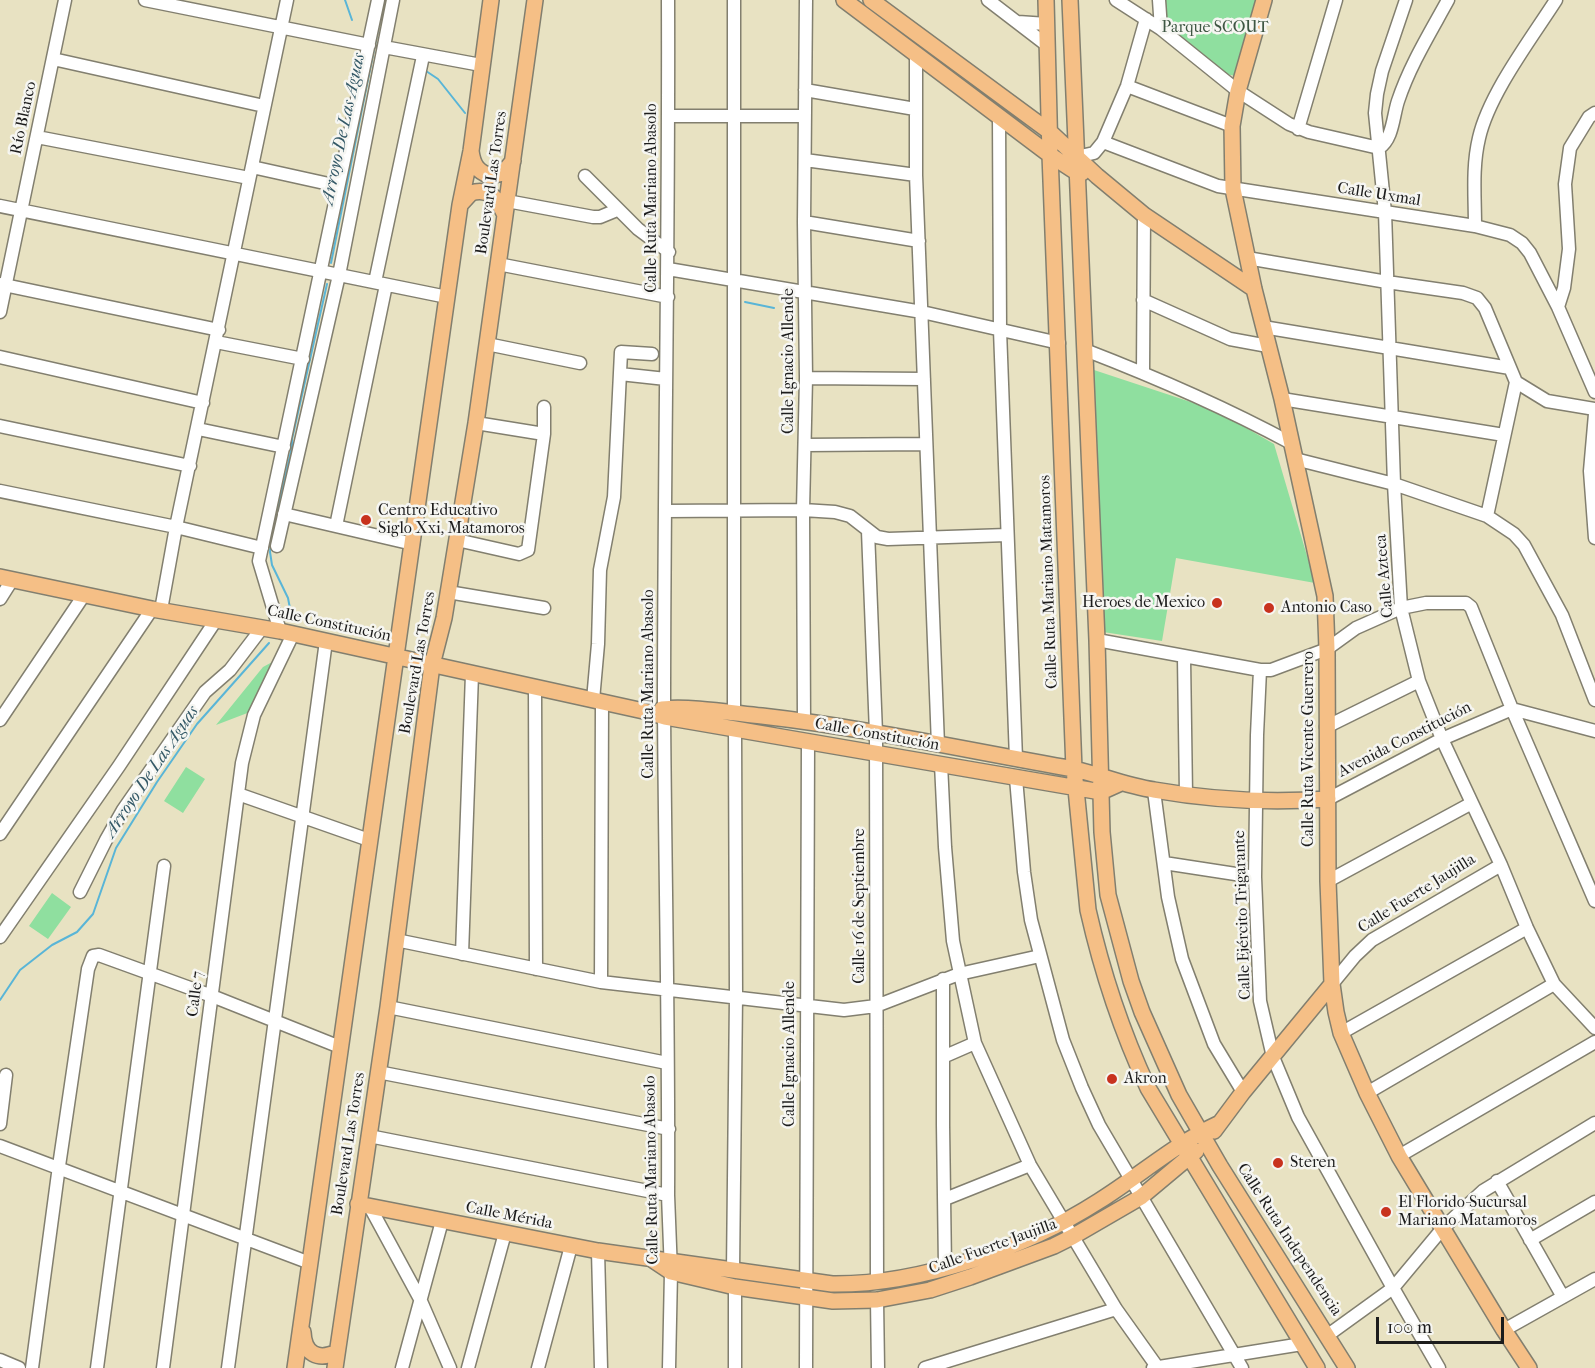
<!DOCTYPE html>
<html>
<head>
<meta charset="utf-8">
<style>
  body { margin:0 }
  #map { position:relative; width:1595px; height:1368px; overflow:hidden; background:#e8e2c2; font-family:"IM FELL French Canon",serif }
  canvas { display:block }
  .scale { position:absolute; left:1376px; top:1317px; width:128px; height:27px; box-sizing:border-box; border:3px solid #1c1c1c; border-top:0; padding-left:8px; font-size:18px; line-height:21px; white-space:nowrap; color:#1c1c1c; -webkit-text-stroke:4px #f6f6f2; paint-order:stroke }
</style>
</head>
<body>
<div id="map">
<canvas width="1595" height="1368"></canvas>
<div class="scale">100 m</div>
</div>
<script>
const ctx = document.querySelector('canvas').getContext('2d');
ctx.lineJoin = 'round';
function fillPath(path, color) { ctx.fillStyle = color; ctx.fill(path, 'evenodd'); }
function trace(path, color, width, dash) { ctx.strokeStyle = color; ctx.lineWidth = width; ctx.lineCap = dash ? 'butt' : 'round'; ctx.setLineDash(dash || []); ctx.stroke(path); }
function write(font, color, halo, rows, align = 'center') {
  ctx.font = font + ' "IM FELL French Canon",serif'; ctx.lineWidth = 5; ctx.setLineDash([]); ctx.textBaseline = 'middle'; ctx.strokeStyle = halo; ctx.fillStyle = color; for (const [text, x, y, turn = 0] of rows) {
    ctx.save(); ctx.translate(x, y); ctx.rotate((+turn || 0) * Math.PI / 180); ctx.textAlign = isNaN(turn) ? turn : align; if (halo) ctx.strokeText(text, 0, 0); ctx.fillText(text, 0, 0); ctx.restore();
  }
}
fillPath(new Path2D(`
  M1163,0H1259L1235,76L1226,74L1164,26Z
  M1094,370L1215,410L1274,444L1315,583L1176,558L1162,641L1103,632L1091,380Z
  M276,660L250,712L216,725L263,667Z
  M186,767L205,779L183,813L164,801Z
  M52,893L71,907L48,939L29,926Z`), '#8fdf9f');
trace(new Path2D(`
  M345,0L352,20
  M426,71L438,79L465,113
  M331,263L384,0
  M745,302L774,308
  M292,619L288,598L272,565L270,552L272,534L292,447V439L327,284
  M0,1000L20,970L52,945L77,932L93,914L116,848L157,782L197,724L269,643`), '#59b5d7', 2);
const minor = new Path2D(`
  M145,0L369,45
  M668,0C669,236 664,472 664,708C665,870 669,1033 668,1195L671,1272L669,1368
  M988,0L1048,46
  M1116,0L1161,29L1238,91L1289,124L1309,132L1379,148
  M1159,0L1161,29
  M1406,0L1382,71L1377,94L1375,113L1385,212L1394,484L1401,608L1419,681L1442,739L1501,865L1527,928L1554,984L1595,1028
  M1018,22L1047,24
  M384,47L481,65
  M916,53V175L938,745
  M53,59L264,106
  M1127,86L1232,126
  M805,90L915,109
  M669,116H805
  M999,116L1000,330L1016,759
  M1298,129L1336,0
  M37,137L249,178
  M1103,142L1218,186L1475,226L1510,235L1522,243L1530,253L1558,307L1595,392
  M1379,148C1393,139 1393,116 1398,101C1410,65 1430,33 1448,0
  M1076,157L1094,153L1103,142L1127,86L1146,19
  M805,160L916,175
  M252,167L338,186
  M585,176L638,229L669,252
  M507,201L593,217H600L617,210
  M0,206L447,297
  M804,222L919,241
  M1475,226C1475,197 1472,167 1479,138C1489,94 1531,39 1556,0
  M1247,258L1387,282L1463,293L1477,298L1485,308L1516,382L1547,401L1595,409
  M498,264L668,297
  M668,269L922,312L1059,343
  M375,282L423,56
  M0,284L219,330
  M1143,300L1230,339L1268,346
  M1558,307L1564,288L1569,249L1565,184L1570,148L1589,117L1595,113
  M0,312L65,0
  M1263,327L1510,368
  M216,342L303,359
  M487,344L580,363
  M1085,350C1155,377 1224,407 1291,443
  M0,357L203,403
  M1143,373L1144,215
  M620,374L666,379
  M806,378L924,379
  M1282,399L1504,435
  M1595,414L1590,471L1595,538
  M476,423L544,434
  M0,426L190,466
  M198,429L284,447
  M805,445L926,444
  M1295,459L1394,484L1487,516L1514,534L1524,545L1562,615L1595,700
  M0,491L176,527L262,548
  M666,511L803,510L835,512L850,516L877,537L888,539L1007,535
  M284,514L413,544
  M1487,516L1516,382
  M336,526L386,285
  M868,531L876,733L877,1282
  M457,540L519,554L528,550L544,434V407
  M277,546L339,275L393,0
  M448,592L544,608
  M0,599L12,580
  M161,610L176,527L287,0
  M280,631L259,561L378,0
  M1097,640L1260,670H1271L1327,649L1356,628L1401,608L1426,603H1466L1471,607L1512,709L1595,901
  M1184,658L1186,795
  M1260,670L1257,735L1255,877L1260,1001L1273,1057L1298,1117L1393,1288L1439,1368
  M535,688L536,969
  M593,700L598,644L600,570L614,497L621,352L652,354
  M734,713V0
  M0,720L84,595
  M804,721L803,510L806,378L804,222L806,0
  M1326,727L1419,681
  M941,764L945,847L953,941L975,1043L1030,1165L1116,1309L1158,1368
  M1016,778L1024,872L1031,920L1063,1040L1082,1088L1099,1125L1242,1368
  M1154,791L1168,897L1182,959L1214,1044L1243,1092
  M238,794L369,840
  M1328,799L1442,739L1512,709L1595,731
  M0,834L152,609
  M1164,863L1255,877
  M1328,881L1472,803
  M80,892L106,840L123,810L205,692L230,670L262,628
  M0,937L119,766L216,620
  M396,940L601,982L844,1010L876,1006L959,974L1040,956
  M462,954L472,674
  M943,979V1125L945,1267
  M601,982L602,702
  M1332,984L1355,956L1372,940L1501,865
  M388,1007L667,1063
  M1341,1033L1527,928
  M943,1057L975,1043
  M378,1072L669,1129
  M1367,1093L1554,984
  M0,1124L6,1075
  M369,1136L668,1195
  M0,1146L310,1263
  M1399,1156L1595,1042
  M1497,1181L1563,1297
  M945,1199L1030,1165
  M370,1207L420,1299L450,1368
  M1530,1240L1595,1202
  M598,1251L601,1368
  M733,1271L736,996L735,729
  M735,1287V1368
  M877,1300L878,1368
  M1504,1330L1595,1279
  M1328,1335L1393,1288L1443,1228L1483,1191L1595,1123
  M0,1360L19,1368
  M32,1368L59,1166L88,969L93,956L99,955L212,996L340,1047
  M97,1368L164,866
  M163,1368L242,763L254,715L293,634
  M228,1368L326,641
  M402,1368L442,1221
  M468,1368L505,1233
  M538,1368L571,1246
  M806,1368L808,741
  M925,1368L1116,1309
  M1153,1368L1302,1344`);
const major = new Path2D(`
  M844,0L1050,155L1076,172L1082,173
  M871,0L1050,132L1097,176L1144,215L1254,289
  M1046,0L1050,155L1074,769L1088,910C1102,972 1121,1030 1148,1088L1317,1368
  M1070,0L1097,640L1102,832L1108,895L1131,981L1142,1012L1179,1095L1220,1166L1347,1368
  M1264,0L1238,91L1232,126L1233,189L1254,289L1282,399L1325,596L1327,649L1328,881L1332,984L1336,1012L1341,1033L1367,1093L1399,1156L1504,1330L1529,1368
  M471,151C473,165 477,171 490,176L503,173L513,161
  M460,205L471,193C490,187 498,200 505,215
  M0,577L152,609L280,631L648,712L665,717L1101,792L1121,783
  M662,709C691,706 732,713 762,716C867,728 970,751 1074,769C1101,775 1126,786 1154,790C1211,800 1271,803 1328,799
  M1214,1131L1243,1092L1332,984
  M358,1204L598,1251L832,1284C919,1285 1026,1248 1099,1201C1139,1176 1175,1144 1218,1124
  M653,1260L671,1272L735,1287L833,1301L877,1300L930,1290L970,1277L1054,1246L1072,1237L1141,1197L1196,1151
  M303,1332C304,1354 318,1361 337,1352
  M295,1368L460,205L471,151L491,0
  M335,1368L388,1007L432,665L444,618L476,423L535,0`);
trace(minor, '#827f6f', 15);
trace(major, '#827f6f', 18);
trace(minor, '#fff', 12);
trace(major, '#f5bf86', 15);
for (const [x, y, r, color] of [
  [366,520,6,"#c8321e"],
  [1217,603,6,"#c8321e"],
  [1269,608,6,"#c8321e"],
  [1112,1079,6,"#c8321e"],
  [1278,1163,6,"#c8321e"],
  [1386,1212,6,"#c8321e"]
]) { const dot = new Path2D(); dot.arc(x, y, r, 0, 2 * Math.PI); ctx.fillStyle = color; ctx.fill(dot); trace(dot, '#f6f6f2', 2); }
write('16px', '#3e5643', '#f6f6f2', [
  ["Parque SCOUT",1215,28]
]);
write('16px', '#1c1c1c', '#f6f6f2', [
  ["Río Blanco",24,118,-78],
  ["Boulevard Las Torres",492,183,-82],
  ["Calle Uxmal",1379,195,9],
  ["Calle Ruta Mariano Abasolo",652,198,-90],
  ["Calle Ignacio Allende",789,361,-90],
  ["Calle Azteca",1385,576,-95],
  ["Calle Ruta Mariano Matamoros",1049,582,-92],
  ["Calle Constitución",329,624,12],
  ["Boulevard Las Torres",418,663,-80],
  ["Calle Ruta Mariano Abasolo",649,684,-90],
  ["Calle Constitución",877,735,10],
  ["Avenida Constitución",1405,740,-27],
  ["Calle Ruta Vicente Guerrero",1309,749,-90],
  ["Calle Fuerte Jaujilla",1417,894,-32],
  ["Calle 16 de Septiembre",860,906,-90],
  ["Calle Ejército Trigarante",1243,915,-92],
  ["Calle 7",196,994,-83],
  ["Calle Ignacio Allende",790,1054,-90],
  ["Boulevard Las Torres",349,1144,-81],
  ["Calle Ruta Mariano Abasolo",652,1170,-91],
  ["Calle Mérida",509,1216,11],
  ["Calle Ruta Independencia",1289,1240,57],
  ["Calle Fuerte Jaujilla",993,1247,-20]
]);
write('16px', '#1c1c1c', '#f6f6f2', [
  ["Centro Educativo",378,511],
  ["Siglo Xxi, Matamoros",378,529],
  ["Heroes de Mexico",1205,603,"right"],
  ["Antonio Caso",1281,608],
  ["Akron",1124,1079],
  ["Steren",1290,1163],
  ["El Florido-Sucursal",1398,1203],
  ["Mariano Matamoros",1398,1221]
], 'left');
write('italic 18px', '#345967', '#f6f6f2', [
  ["Arroyo De Las Aguas",344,129,-78],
  ["Arroyo De Las Aguas",152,772,-56]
]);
</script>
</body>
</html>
